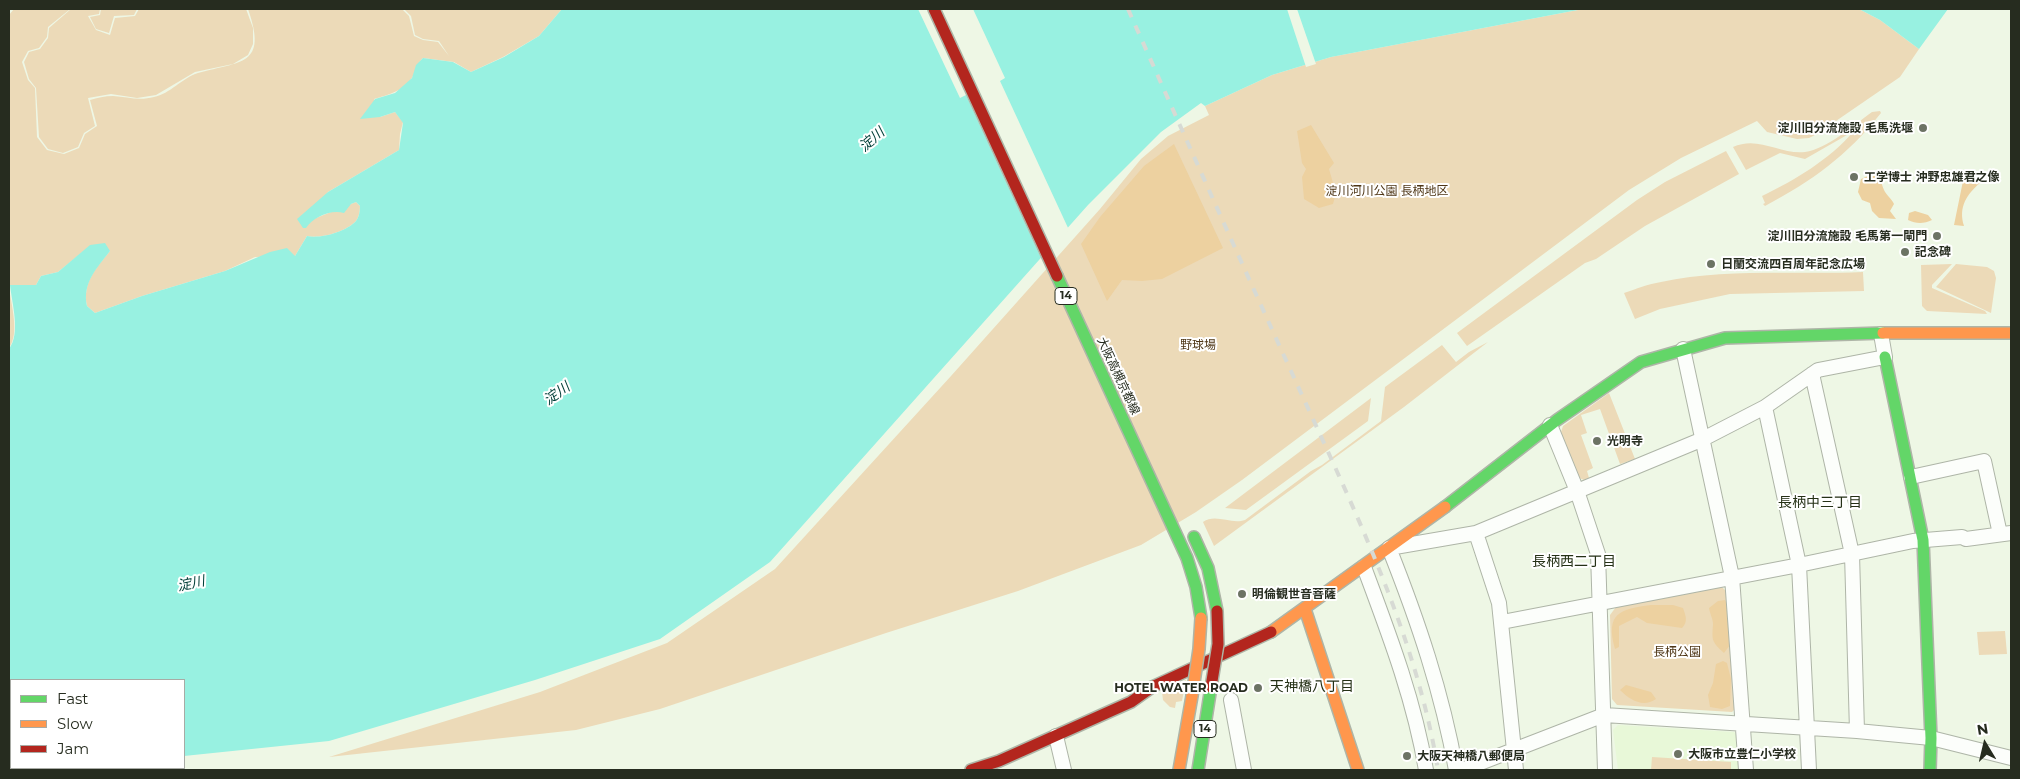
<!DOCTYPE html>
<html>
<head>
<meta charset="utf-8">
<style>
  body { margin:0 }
  #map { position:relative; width:2020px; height:779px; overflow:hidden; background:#eef7e5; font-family:Montserrat,sans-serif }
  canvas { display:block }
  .frame { position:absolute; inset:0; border:10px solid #262c1f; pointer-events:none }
  .legend { position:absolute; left:10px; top:679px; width:175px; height:90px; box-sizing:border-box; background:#fff; border:1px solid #a8aba5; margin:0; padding:6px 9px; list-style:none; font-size:15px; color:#262c1f }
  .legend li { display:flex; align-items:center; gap:10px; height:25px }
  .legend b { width:25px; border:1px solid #a8aba5 }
  .north { position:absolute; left:1960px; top:719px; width:50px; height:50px; -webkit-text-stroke:4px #fff; paint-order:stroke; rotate:351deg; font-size:14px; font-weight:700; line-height:20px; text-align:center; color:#262c1f }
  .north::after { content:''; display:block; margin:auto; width:18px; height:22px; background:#262c1f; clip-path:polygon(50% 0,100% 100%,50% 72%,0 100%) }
</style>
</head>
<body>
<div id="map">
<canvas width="2020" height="779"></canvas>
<div class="frame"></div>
<ul class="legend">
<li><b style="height:6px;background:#63d668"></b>Fast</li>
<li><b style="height:6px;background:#ff974d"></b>Slow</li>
<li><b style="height:6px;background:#b3261e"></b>Jam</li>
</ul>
<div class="north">N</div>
</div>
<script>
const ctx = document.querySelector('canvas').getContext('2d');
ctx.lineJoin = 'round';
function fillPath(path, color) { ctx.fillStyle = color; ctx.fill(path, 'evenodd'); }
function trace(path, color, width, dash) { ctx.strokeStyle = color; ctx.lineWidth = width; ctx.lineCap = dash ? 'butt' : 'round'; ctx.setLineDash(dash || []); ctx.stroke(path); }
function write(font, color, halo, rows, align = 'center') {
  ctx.font = font + ' Montserrat,"Noto Sans JP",sans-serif'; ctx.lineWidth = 4; ctx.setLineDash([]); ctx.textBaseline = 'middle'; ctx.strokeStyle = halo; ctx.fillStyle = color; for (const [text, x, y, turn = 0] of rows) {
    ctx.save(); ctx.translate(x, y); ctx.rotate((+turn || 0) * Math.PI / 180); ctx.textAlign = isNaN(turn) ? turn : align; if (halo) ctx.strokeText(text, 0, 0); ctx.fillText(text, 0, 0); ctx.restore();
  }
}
fillPath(new Path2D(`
  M1618,725L1734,732L1739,738L1741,770H1618L1613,730Z`), '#e8f8d8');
fillPath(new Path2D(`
  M14,9L69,10L48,27L47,37L39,48L28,51L22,62L28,80L35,88L37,137L47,150L64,154L79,148L85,134L97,126L90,100C97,98 105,96 113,96C128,97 139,101 154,97C170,94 182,78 198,73C241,61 268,66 248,9H402L409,16L414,36L423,40L438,42L449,56L439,41L423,39L415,35L411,16L404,9H562L539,36L503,57L471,72L454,62L423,58C417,64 416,69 413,76C406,90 388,95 374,99L380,117L395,112L403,122L400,134L399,150L328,192L311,220L356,202L360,206C360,211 359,217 356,221C346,232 320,239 307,236L295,256L255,257L225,271L142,296L95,313L87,306C82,283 96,268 110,251L90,246L58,272L41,276L36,285H10L9,15Z
  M71,9H100L99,14L88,16L96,30L110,35L115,18L135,16L139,9H246L253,28V44L248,55L233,64L195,72L156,95L137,98L111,94L88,98L95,126L84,133L78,147L63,153L48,149L39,137L36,88L29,79L24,62L29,52L40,49L48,38L49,28Z
  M101,9H137L134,15L114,16L109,33L96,29L90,17L100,15Z
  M1583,9H1859L1880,20L1919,49L1900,77L1817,134L1809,138L1797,139L1767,132L1757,121L1681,158L1629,190L1242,480L1196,512L1141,545L1018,591L886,633L660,709L576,730L329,757L540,692L667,643L775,569L951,376L1100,209L1141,159L1168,136L1209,115L1205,106L1272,75L1331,57Z
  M1880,111L1881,113C1847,156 1812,181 1765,206L1763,204L1765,203L1762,196C1795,180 1829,160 1854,131L1805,159L1780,153L1746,170L1733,147C1758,135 1781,155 1805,152C1827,149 1854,125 1872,112Z
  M1726,151L1739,174L1645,226L1596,259L1585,263L1467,346L1457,333L1637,200L1665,182Z
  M1952,264L1932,285V288L1985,311L1987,314L1927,311L1922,306L1921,265Z
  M1956,264L1987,267L1994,271L1996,278L1991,313L1936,287Z
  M1863,272L1864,291L1730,294L1660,309L1635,319L1624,293C1636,289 1648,284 1661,282C1725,268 1797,275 1863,272Z
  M9,287C11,305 20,333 9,348Z
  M1488,342L1404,407L1214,546L1203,522C1216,513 1231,525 1245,520L1311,471L1322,465L1381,421L1385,387L1442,345L1456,362L1469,352Z
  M1609,393L1635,459L1620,464L1600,409L1581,415L1587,433L1581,435L1593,468L1587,471L1589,478L1584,480L1577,477L1561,432L1563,426Z
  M1371,398L1368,421L1246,510L1225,508Z
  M1722,587L1727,592L1737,707L1732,712L1617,705L1612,699L1610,615L1616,607Z
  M2005,631L2007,654L1979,655L1977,632Z
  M1186,680L1182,701L1176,702L1175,708L1170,707L1163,700L1162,692Z
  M1652,757L1731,762V770H1651Z`), '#ecdab8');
fillPath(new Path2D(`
  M1311,125L1334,163L1329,169L1336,193L1333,204L1319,208L1304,199L1302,177L1306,169L1302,163L1297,131Z
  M1174,144L1223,248L1162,279L1142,281L1122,280L1107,301L1081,244L1100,217L1144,166Z
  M1868,176H1875C1882,180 1881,183 1884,190C1886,195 1892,199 1894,204L1890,211L1896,219L1879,218L1872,211L1870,203L1862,200L1858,192L1861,179Z
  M1967,179L1980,183C1967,194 1958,207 1964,226L1954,225L1963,181Z
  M1915,211L1928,215L1932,220C1924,224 1916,224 1908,220L1909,213Z
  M1725,600L1729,608L1730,645L1724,653C1711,641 1712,640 1713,624C1713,619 1710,614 1709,608L1718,601Z
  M1651,605H1673L1683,608C1686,616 1688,622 1682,628L1647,623L1637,617L1619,626V647L1615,649C1605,613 1620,609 1651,605Z
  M1723,661L1727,663L1731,679L1730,706L1722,709L1710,707L1708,695L1713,683L1716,664Z
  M1626,685L1651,692L1656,699C1643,708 1630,700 1620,690Z`), '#edd1a0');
fillPath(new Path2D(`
  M562,9H1583L1331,57L1272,75L1205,106L1201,103L1161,132L1088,205L770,562L660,639L535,680L329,741L184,756V680H11V768H112L106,770H9V349C21,333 12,304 10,285H36L41,276L58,272L90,245L105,243L110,251C97,268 82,283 87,306L95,313L142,296L225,271L270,252L287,248L295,256L307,236C320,239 346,232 356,221C359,217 360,211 360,206L356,202L351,204L344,213C331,209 313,217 306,228H303L297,219L328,192L399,150L403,123L395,112L380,117L360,119L375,99L395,93L412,78L416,65L423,58L453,62L471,72L504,57L539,36Z
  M1859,9H1948L1919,49L1880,20Z`), '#98f1e1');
fillPath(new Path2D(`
  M918,9H973L1005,78L1000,81L1069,230L1042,260L966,95L960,98Z
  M1287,9H1297L1316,64L1306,67Z`), '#eef7e5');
const street = new Path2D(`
  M1683,349L1732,577L1746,770
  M1812,374L1852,554L1857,731
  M1765,407L1799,565L1809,770
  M1550,425L1577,491L1598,554L1605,770
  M1911,477L1984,461L2000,534
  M1476,533L1499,603L1516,770
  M1364,567C1389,634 1414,699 1426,770
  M1502,622L1799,565L1913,541L1962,537L1966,539L2011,533
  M1231,700L1244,770
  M1056,736L1064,770
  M1456,770C1442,692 1418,621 1389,548L1476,533L1703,439L1765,407L1818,370L1885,357L1881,334
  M1462,770L1604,715L1857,731L1931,738L2011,758`);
const fast = new Path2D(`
  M1057,276L1187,558L1196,587L1201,618
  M1885,357L1923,540L1931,738L1930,770
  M1445,507L1557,420L1641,362L1725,338L1883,333
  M1194,537L1208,568L1217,611
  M1198,770L1211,687`);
const slow = new Path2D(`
  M1883,333H2011
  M1305,609L1358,770
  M1271,632L1445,507
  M1179,770L1192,696`);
const jam = new Path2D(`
  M934,9L1057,276
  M971,770L999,761L1131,702L1152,687L1271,632`);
trace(street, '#aeb5a7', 16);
trace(fast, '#aeb5a7', 14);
trace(slow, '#aeb5a7', 14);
trace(jam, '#aeb5a7', 14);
trace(street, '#fcfefb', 14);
trace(fast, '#63d668', 11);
trace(slow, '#ff974d', 11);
trace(jam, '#b3261e', 11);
trace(new Path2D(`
  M1128,9C1182,130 1236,251 1291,371C1349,499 1416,631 1438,770`), '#d7dad4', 4, [9, 9]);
const slowBridge = new Path2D(`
  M1192,696L1199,649L1201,618`);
const jamBridge = new Path2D(`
  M1211,687L1218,644L1217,611`);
trace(slowBridge, '#aeb5a7', 14, []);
trace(jamBridge, '#aeb5a7', 14, []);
trace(slowBridge, '#ff974d', 11);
trace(jamBridge, '#b3261e', 11);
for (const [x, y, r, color] of [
  [1923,128,5,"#6c7364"],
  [1854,177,5,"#6c7364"],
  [1937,236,5,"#6c7364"],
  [1905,252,5,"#6c7364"],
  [1711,264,5,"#6c7364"],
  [1597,441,5,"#6c7364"],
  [1242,594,5,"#6c7364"],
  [1258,688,5,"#6c7364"],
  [1678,754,5,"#6c7364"],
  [1407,756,5,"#6c7364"]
]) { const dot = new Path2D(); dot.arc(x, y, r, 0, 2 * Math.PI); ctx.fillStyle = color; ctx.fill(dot); trace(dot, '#fff', 2); }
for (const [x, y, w] of [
  [1066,296,22],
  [1205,729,22]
]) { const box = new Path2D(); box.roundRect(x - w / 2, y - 8.5, w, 17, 4); ctx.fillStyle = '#fff'; ctx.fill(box); trace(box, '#262c1f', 1); }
write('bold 11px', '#262c1f', null, [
  ["14",1066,296],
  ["14",1205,729]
]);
write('bold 12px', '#262c1f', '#fff', [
  ["淀川旧分流施設 毛馬洗堰",1913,128,"right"],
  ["工学博士 沖野忠雄君之像",1864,177],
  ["淀川旧分流施設 毛馬第一閘門",1927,236,"right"],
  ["記念碑",1915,252],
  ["日蘭交流四百周年記念広場",1721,264],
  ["光明寺",1607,441],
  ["明倫観世音菩薩",1252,594],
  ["HOTEL WATER ROAD",1248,688,"right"],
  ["大阪市立豊仁小学校",1688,754],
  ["大阪天神橋八郵便局",1417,756]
], 'left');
write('12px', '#4e3616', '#fff', [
  ["淀川河川公園 長柄地区",1387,191],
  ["野球場",1198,345],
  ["長柄公園",1677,652]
]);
write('12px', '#262c1f', '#fff', [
  ["大阪高槻京都線",1118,376,65]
]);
write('italic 14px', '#003e37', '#fff', [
  ["淀川",872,140,-41],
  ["淀川",557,394,-36],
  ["淀川",191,584,-12]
]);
write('14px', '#253116', '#fff', [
  ["長柄中三丁目",1820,503],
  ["長柄西二丁目",1574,562],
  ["天神橋八丁目",1312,687]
]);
</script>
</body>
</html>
